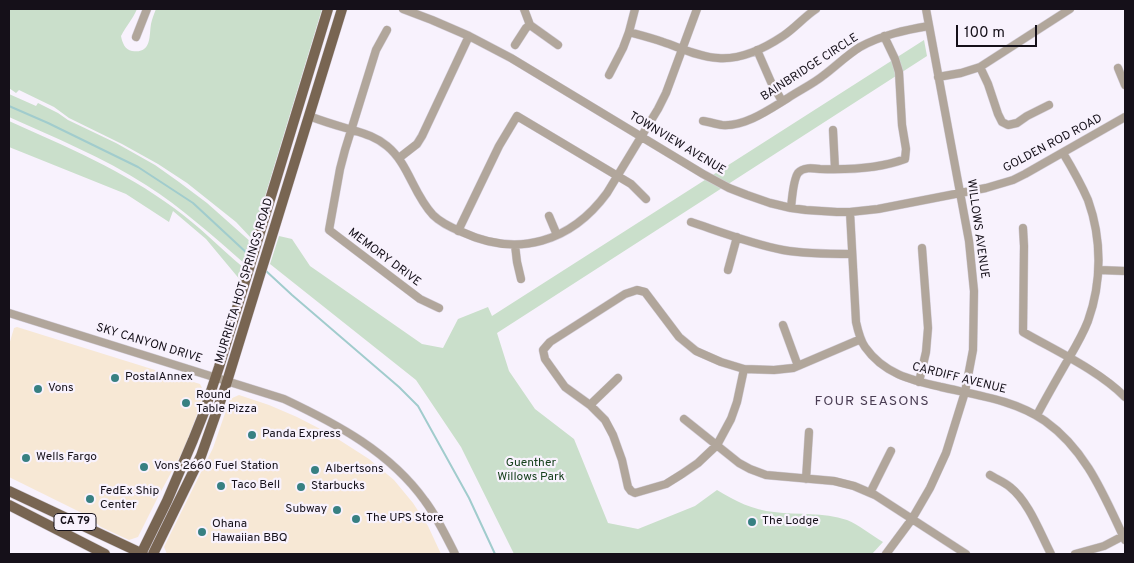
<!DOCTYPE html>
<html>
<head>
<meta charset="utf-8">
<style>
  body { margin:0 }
  #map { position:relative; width:1134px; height:563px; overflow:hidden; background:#f8f2fd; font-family:Overpass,sans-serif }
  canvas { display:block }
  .frame { position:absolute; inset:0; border:10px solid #151019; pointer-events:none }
  .scale { position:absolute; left:956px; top:25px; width:81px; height:22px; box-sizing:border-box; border:2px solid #151019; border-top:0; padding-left:6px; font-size:15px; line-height:18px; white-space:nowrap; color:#151019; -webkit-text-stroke:4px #f8f2fd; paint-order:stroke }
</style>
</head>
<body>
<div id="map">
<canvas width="1134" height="563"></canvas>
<div class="frame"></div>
<div class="scale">100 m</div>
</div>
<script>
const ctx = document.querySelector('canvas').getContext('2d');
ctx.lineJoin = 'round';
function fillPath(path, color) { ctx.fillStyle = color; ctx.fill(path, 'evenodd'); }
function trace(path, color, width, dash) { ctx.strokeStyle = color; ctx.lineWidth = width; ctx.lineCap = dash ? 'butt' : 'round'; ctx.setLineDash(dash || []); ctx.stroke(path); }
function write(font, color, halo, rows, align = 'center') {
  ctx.font = font + ' Overpass,sans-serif'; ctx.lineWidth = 4.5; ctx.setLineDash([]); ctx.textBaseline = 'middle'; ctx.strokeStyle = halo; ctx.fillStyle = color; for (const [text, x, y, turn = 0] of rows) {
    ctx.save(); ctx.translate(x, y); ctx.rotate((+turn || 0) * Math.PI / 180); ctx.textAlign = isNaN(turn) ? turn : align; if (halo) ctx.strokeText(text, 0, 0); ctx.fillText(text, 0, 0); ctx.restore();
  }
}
fillPath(new Path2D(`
  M17,327L200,384L204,392L199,409L185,447L159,495L138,537L129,540L101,527L86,515L9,477V345L14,328Z
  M239,395L269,405L297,417L330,434L369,459L394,480L413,503L428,526L441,554H167L164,547L213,448L230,399Z`), '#f7e8d5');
fillPath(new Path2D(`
  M9,9H137C133,19 126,26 121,36C122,42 125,50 132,51C152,54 149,36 151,24C152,19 154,14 156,9H322L252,239L236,222L187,183L158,164L122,144L69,118L54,107L19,90L16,93L9,88Z
  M924,40L927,56L497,333L509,371L535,409L574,439L608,523L638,529L695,506L717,490C735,501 753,510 774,512C798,515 823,512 847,520C859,525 871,535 883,542L872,554H514L461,447L416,380L270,264L279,236L292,239L310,266L422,344L443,348L458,319L488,307L492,316Z
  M9,94L36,106L38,103L58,113L68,120L116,143L155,165L179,182L207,203L252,243L245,264C213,236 182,208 146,185C103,157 55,138 9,117Z
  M9,121C65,146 124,171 174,208C199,226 220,248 244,268L241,281L206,239L173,211L169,222L126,194L9,147Z`), '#cadfcb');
trace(new Path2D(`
  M9,106L48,123L138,167L193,203L249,255
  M265,270L292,295L399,387L418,406L469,498L495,554`), '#a1cccd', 2);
const minor = new Path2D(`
  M403,9L432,20L469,36L511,58L703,174L729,188L747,195L770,203L791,208L806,210L837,212H850L878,209L986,188L1013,180L1025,174L1125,117
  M524,9L530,25L558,45
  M387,30L376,50L345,150L340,169L329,230L420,299L439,308
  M629,32C640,35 652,38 663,42C681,48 699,57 718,58C741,60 765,48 783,36C795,28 804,17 816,9
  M136,37L147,9
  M515,45L526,28L530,25
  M757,50L771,82L782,101
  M980,67L988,84L998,114L1002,122L1008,125L1017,123L1027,116L1049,105
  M1118,68L1125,85
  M609,75L623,48L629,32L635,9
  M938,77L961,73L980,67L1070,9
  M309,116C322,121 335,125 349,129C362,133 375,136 387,146C409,164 413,194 433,215C441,223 452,228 462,232C518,258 571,242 607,193L658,109L666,93L697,9
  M703,121C709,122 716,124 722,125C745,127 770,109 788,98C800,90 813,84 824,75C836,66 847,55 860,47C882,35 905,30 929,26
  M833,130L835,169
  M399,158L417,144L422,136L469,36
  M791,208C792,199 793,180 798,173C803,167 812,168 820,169C848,170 878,169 905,159L906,149L902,125L899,72L895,59L884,36
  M850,212L856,322C858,331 860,340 865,347C884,374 911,380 941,387C976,395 1015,400 1045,421C1087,451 1104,496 1125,540
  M549,216L557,235
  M691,222C721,232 752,244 783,250C806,254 829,254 852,254
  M1023,228L1024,246L1023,332C1056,351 1098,370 1125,397
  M458,231L499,146L517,116L631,184L646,199
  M515,245L517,262L521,279
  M728,270L737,237
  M1099,270L1125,271
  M9,313L284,399C337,424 390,452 425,501C437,517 446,536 455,554
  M783,325L798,366
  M744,369L737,402L731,419L717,445L698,463L682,474L666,484L635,493L631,491L628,487L622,460L613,435L605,420L590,405L565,387L545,359L543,350L550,342L625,294L637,290L645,292L679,337L696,351L721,362L744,369L774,370L793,368L861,339
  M919,382L926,352L928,328L922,248
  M590,405L618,378
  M1037,415C1047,396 1058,377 1069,358C1076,346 1083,334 1088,321C1102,282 1102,239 1088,200C1081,184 1072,168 1063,153
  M684,419L739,463L750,469L766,475L834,481L854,486L875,495L966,554
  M990,475C996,479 1004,482 1010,487C1029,502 1040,533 1051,554
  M806,479L809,432
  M870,493L891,451
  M886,554L912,519L930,488L946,453L965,392L973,350L974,291L969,241L926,9
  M1075,554L1104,546L1125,535`);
const major = new Path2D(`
  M9,491L143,554
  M9,505L105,554
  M141,554L167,501L193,440L203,415L219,367L328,9
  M153,554L201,456L225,388L342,9`);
trace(minor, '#d4ced9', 9);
trace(major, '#d4ced9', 11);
trace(minor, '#b1a69b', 8);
trace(major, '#786552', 10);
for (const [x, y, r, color] of [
  [115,378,5,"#378082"],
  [38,389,5,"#378082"],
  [186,403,5,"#378082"],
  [252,435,5,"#378082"],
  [26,458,5,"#378082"],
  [144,467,5,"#378082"],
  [315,470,5,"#378082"],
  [221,486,5,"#378082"],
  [301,487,5,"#378082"],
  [90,499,5,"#378082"],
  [337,510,5,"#378082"],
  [356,519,5,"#378082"],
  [752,522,5,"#378082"],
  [202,532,5,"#378082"]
]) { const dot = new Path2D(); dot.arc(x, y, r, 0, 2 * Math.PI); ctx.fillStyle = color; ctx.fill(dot); trace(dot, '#f8f2fd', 2); }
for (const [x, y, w] of [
  [75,522,42]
]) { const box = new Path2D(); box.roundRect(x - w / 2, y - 8.5, w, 17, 4); ctx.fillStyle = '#f8f2fd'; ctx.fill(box); trace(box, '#151019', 1); }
write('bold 11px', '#151019', null, [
  ["CA 79",75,522]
]);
write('12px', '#151019', '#f8f2fd', [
  ["BAINBRIDGE CIRCLE",810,68,-33],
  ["TOWNVIEW AVENUE",677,144,31],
  ["GOLDEN ROD ROAD",1053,144,-28],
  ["WILLOWS AVENUE",977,229,82],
  ["MEMORY DRIVE",384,258,37],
  ["MURRIETA HOT SPRINGS ROAD",245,281,-73],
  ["SKY CANYON DRIVE",149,344,17],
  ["CARDIFF AVENUE",959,379,14]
]);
write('12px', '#151019', '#f8f2fd', [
  ["PostalAnnex",125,378],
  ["Vons",48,389],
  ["Round",196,396],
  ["Table Pizza",196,410],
  ["Panda Express",262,435],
  ["Wells Fargo",36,458],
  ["Vons 2660 Fuel Station",154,467],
  ["Albertsons",325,470],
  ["Taco Bell",231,486],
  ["Starbucks",311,487],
  ["FedEx Ship",100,492],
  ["Center",100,506],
  ["Subway",327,510,"right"],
  ["The UPS Store",366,519],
  ["The Lodge",762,522],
  ["Ohana",212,525],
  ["Hawaiian BBQ",212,539]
], 'left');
write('12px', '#18411e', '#f8f2fd', [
  ["Guenther",531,464],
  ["Willows Park",531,478]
]);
ctx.letterSpacing = '1px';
write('14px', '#4a3d53', '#f8f2fd', [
  ["FOUR SEASONS",872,402]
]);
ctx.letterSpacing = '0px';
</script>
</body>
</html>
